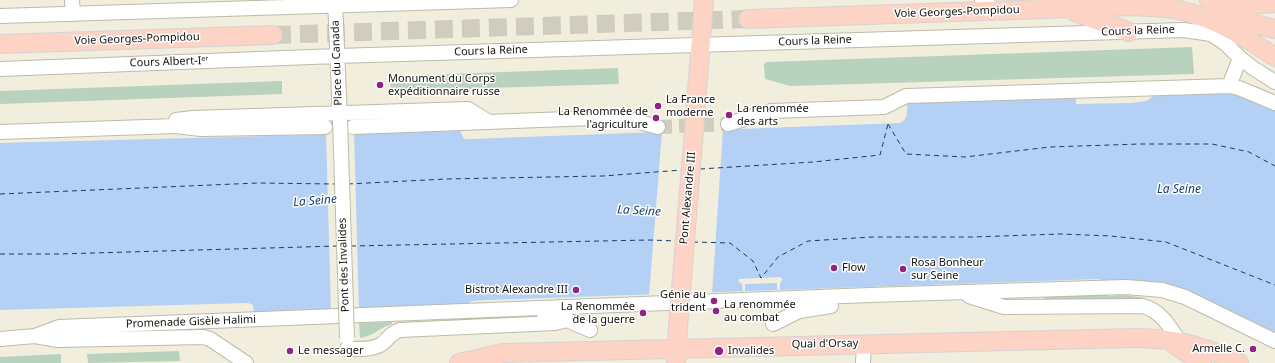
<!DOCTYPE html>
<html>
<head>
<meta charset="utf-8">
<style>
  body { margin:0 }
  canvas { display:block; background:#f1eedd }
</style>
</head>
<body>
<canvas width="1275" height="363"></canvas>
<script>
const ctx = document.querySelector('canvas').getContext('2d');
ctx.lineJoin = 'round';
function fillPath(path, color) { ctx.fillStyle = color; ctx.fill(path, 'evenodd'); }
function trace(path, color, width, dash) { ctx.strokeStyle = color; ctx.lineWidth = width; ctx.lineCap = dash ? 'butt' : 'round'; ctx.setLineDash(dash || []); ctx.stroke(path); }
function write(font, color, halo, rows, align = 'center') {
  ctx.font = font + ' "Noto Sans",sans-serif'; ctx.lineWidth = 3; ctx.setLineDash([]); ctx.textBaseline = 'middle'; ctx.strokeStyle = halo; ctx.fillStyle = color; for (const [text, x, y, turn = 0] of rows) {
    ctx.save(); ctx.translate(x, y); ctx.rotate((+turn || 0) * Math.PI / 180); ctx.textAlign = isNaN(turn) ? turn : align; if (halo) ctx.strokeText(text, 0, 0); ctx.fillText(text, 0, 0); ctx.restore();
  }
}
fillPath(new Path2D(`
  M1192,47L1194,74L790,86L765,79L764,64L767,62Z
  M618,68L619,84L391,91L390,76Z
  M282,81V94L0,104V91Z
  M1107,294L1108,296L1124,295L1146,298L1044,301V296Z
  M392,322V324C380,327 372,337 360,338L359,323Z
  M179,351L180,361L88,363L87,354Z
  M61,354V363H0V357Z`), '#b9d2bd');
fillPath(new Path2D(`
  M1214,91L1238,93L1275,108V332L1188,292L1101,281L1100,279L487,300L471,301L467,307L254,313L253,305L248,303L0,310V143L460,131L464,139H471L900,123C909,119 907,111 907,102L1076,97V104L1132,103L1146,101L1155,95Z`), '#b4d0f5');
fillPath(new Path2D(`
  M728,127L724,128L723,130L712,294L649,296L662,131L658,129Z
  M326,132H354L359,312L331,313Z
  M780,277L783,279L780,283V290H777V283L745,284V291H743L742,284L738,281L739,279Z`), '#f1eedd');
trace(new Path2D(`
  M888,124L906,154L965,157L1050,147L1140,144H1212L1249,152L1275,166
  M700,169L813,162L880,155L888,124
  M348,184L446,179L603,176L682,170
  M0,194L258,183L335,184
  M693,242L730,243L753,261L761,278L778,257L808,241L872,237H972L1061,234L1111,236L1166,242L1275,285
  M351,246L650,240L676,241
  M0,254H58L338,246`), '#183c6a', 1, [5, 4]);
trace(new Path2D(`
  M658,127L728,124`), '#d0cdbe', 14, [14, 7]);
trace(new Path2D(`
  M273,35L748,19`), '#d0cdbe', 18, [18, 9]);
const minor = new Path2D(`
  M72,0L73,14
  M335,0L340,120
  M982,0L997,11
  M0,16L511,0
  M0,69L337,56L1184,30L1211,34L1226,44L1240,58L1253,68L1275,82
  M1229,86L1239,88L1275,103
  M176,121V120L193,118L468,109L489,122
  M728,124L771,111L884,107L906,96L1229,86L1240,58
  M353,127L621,117L658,127
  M0,132L176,126L201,129L325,127
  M969,296L1004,307L1143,306C1161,311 1170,327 1179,341
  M567,320L590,330
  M773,324L799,311L831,306
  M35,336L59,327L870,295L1126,287L1162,290L1185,297L1275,341
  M0,339L35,336L58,340L203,337L210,339L246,363
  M347,349C357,349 371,350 380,345C388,341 389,333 400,330L555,323L567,320L557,315L544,314
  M863,363L864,344`);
const major = new Path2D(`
  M1209,0L1245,5L1275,3
  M1075,12L1129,32
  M1217,14L1275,29
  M748,19L1133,6C1148,7 1164,7 1179,10C1215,18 1245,37 1275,57
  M0,44L273,35
  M696,105L704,0
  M1175,345L1202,363
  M459,363L503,353L1135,338C1172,338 1206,346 1239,363
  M676,363L678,327`);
trace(minor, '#bebbab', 16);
trace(major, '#d5d4d3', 20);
trace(minor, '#fff', 14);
trace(major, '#fdd3c5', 18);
const minorBridge = new Path2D(`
  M340,120L347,338`);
const majorBridge = new Path2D(`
  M678,327L696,105`);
trace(minorBridge, '#bebbab', 16, []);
trace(majorBridge, '#d5d4d3', 20, []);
trace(minorBridge, '#fff', 14);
trace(majorBridge, '#fdd3c5', 18);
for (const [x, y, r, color] of [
  [380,85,4,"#932383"],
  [658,106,4,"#932383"],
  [729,115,4,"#932383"],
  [656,118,4,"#932383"],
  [834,268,4,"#932383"],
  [903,269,4,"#932383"],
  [576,290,4,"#932383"],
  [714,301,4,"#932383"],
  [716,311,4,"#932383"],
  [643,313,4,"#932383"],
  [1253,349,4,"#932383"],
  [290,351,4,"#932383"],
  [719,351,5,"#932383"]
]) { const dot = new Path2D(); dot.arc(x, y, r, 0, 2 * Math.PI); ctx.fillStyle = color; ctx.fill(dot); trace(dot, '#fff', 1.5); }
write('11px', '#13120d', '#fff', [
  ["Voie Georges-Pompidou",957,12,-2],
  ["Cours la Reine",1138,31,-2],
  ["Voie Georges-Pompidou",137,39,-2],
  ["Cours la Reine",815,41,-2],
  ["Cours la Reine",491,51,-2],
  ["Cours Albert-Iᵉʳ",169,62,-2],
  ["Place du Canada",337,63,-92],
  ["Pont Alexandre III",688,198,-85],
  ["Pont des Invalides",344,265,-92],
  ["Promenade Gisèle Halimi",191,322,-2],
  ["Quai d'Orsay",825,344,-1]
]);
write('11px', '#13120d', '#fff', [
  ["Monument du Corps",388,79],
  ["expéditionnaire russe",388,92],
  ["La France",666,100],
  ["moderne",666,113],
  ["La renommée",737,109],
  ["des arts",737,122],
  ["La Renommée de",648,112,"right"],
  ["l'agriculture",648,125,"right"],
  ["Rosa Bonheur",911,263],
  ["sur Seine",911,276],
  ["Flow",842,268],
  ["Bistrot Alexandre III",568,290,"right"],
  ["Génie au",706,295,"right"],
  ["trident",706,308,"right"],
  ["La renommée",724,305],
  ["au combat",724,318],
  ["La Renommée",635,307,"right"],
  ["de la guerre",635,320,"right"],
  ["Armelle C.",1245,349,"right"],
  ["Le messager",298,351],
  ["Invalides",728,351]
], 'left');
write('italic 12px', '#183c6a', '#fff', [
  ["La Seine",1179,190],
  ["La Seine",315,201,-5],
  ["La Seine",639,211,3]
]);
</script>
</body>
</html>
